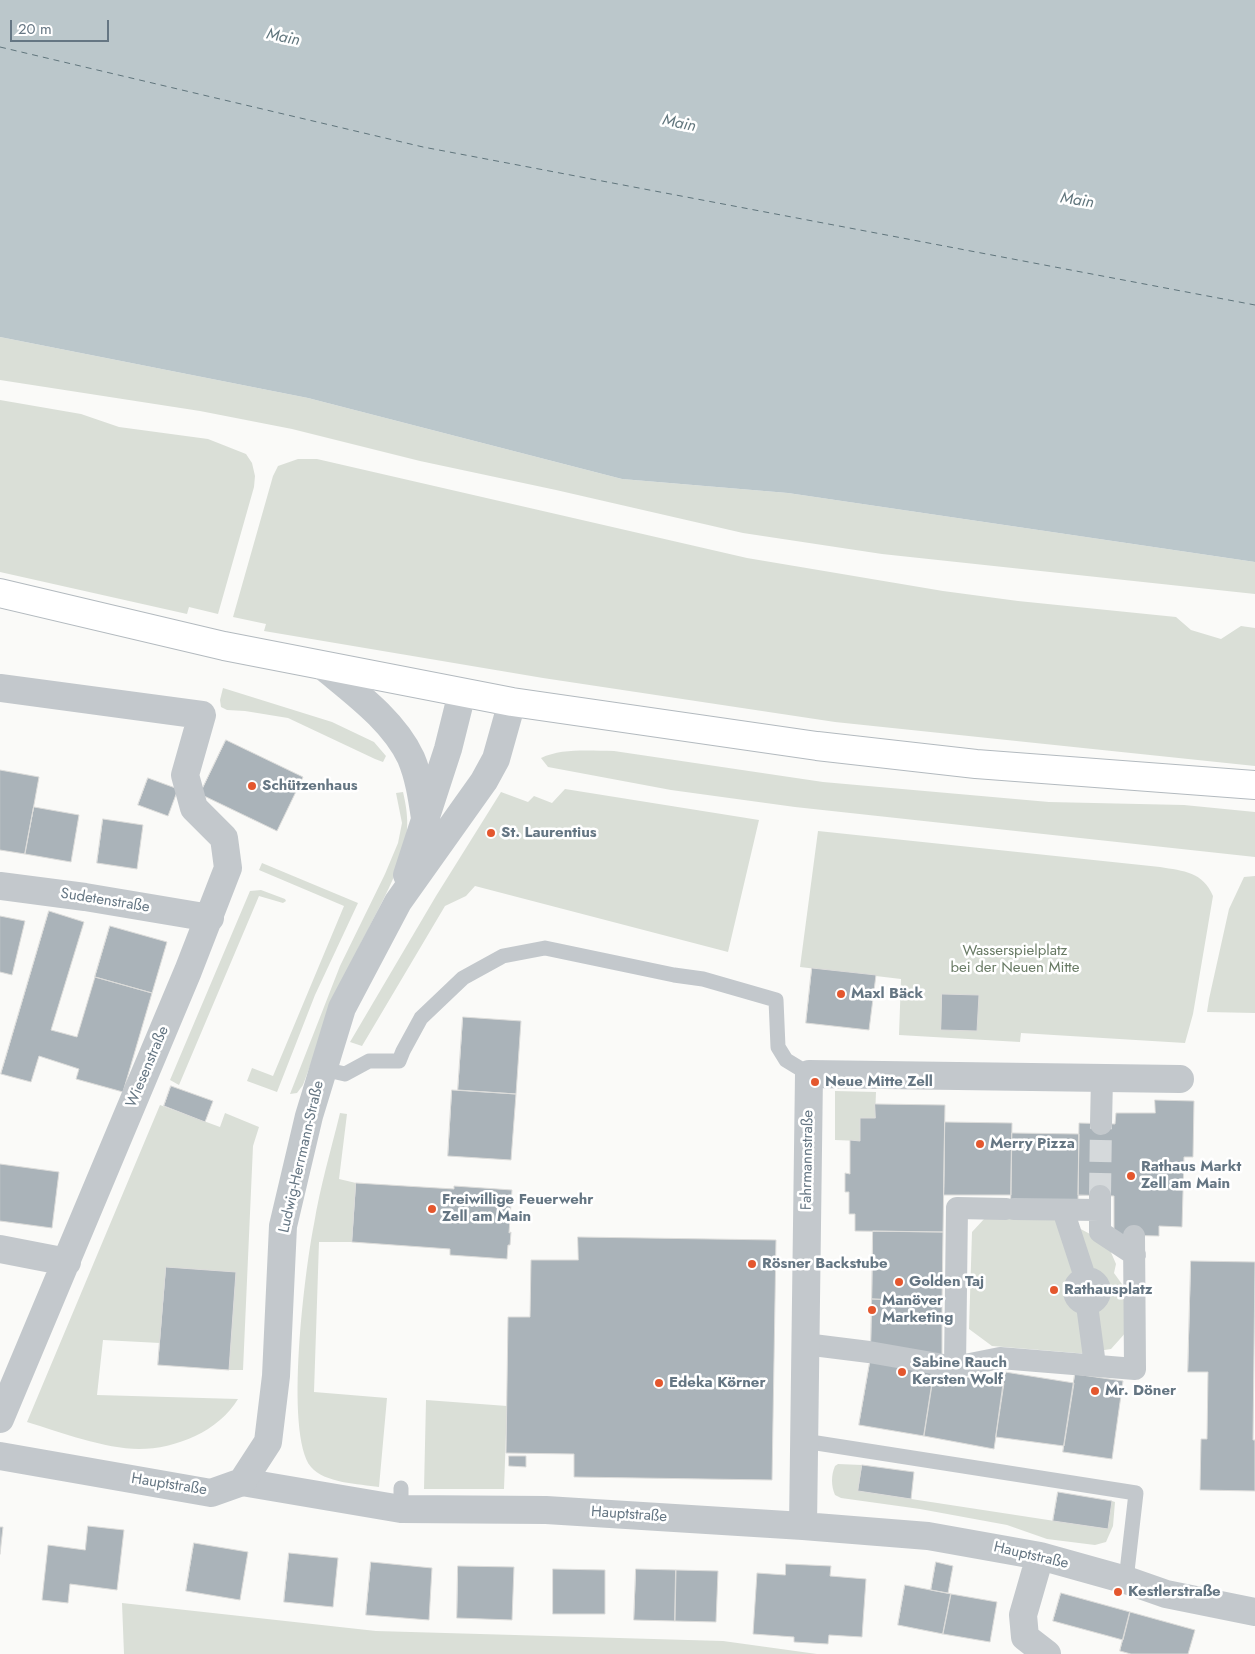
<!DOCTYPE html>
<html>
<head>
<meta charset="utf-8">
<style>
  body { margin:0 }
  #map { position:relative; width:1255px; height:1654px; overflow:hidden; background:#fafaf8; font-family:Jost,sans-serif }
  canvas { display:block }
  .scale { position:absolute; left:10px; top:20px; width:99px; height:22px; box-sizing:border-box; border:2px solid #657683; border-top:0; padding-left:6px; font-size:15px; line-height:18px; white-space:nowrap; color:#657683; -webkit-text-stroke:4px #fff; paint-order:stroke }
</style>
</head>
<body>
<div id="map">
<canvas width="1255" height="1654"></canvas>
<div class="scale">20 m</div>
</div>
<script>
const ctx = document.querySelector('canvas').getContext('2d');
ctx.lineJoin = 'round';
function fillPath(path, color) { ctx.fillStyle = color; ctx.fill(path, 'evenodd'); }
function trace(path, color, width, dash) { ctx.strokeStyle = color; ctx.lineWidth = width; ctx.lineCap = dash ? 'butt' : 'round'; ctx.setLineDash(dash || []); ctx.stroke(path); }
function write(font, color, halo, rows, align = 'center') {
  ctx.font = font + ' Jost,sans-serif'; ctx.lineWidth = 5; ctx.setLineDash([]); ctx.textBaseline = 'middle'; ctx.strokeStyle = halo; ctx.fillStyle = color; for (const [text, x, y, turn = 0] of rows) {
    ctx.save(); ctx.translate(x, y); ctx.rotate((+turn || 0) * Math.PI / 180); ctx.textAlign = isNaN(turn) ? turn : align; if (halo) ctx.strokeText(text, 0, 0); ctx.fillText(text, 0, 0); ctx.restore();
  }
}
fillPath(new Path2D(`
  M0,337L308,398L622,479L788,493L1255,562V594L882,554L743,533L556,490L420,461L292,429L200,411L0,380Z
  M0,400L81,414L119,427L208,439L246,454L252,463L255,476L254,487L218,614L189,607L187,614L0,572Z
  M298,459H317L747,558L943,591L1018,601L1176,617L1191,630L1221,639L1241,626L1255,628V766L835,722L543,678L264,631L266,624L233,617L273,476L278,466Z
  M223,688L332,722L374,742L386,756L383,762L375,759L288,718L245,711L227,710L221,707L220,700Z
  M614,751L823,782L1049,802L1184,805L1255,812V857L795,807L671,790L548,767L541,758C562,748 590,751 614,751Z
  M565,789L759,820L728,952L475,886L466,896L445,906L362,1046L350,1042L436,896L501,792L528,802L534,796L552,803Z
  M403,792C406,805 408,817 407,830C404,871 368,925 351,964C333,1004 318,1045 303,1085L297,1093L290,1094L340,966L385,874L398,843L402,823L396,793Z
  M818,831L1160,867C1184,871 1203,872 1213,896L1193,1014L1185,1043L1021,1033L1020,1042L899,1035L901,979L800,967Z
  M262,863L358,903L315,995L277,1092L247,1081L252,1068L273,1076L344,906L259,870Z
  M1255,876V1013L1207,1012L1209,999L1229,909L1244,877Z
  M261,890L285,899L286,901L283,903L259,896L179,1085L170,1080L250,891Z
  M835,1091L876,1092L875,1118H860V1141L835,1140Z
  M160,1105L220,1127L225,1113L259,1127L253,1146L243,1370H229L236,1272L166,1267L160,1343L103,1340L97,1395L238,1399C219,1431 176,1449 139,1449C105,1449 60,1432 27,1422Z
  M340,1113L347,1114L339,1179L356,1183L352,1242H319L314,1392L387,1398L379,1487C359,1484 324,1483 311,1467C284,1433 305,1269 314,1224C320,1187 331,1150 340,1113Z
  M985,1218L1060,1219L1075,1278C1067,1287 1068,1295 1076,1304L1088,1354L992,1346L969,1329L972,1232Z
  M1075,1226L1107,1243L1116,1264L1114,1273L1129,1294L1128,1330L1111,1349L1098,1351L1094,1308C1109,1296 1106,1278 1088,1272Z
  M426,1400L507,1406L504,1489H424Z
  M838,1464L862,1465L859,1491L1107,1529L1112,1501L1115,1502L1113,1526L1106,1542L1095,1545L1047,1539L1007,1525L920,1509L841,1498L835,1495C831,1486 831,1475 835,1466Z
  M122,1603L376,1631L723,1641L817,1654H124Z`), '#dadfd7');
fillPath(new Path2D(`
  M0,0H1255V562L788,493L622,479L308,398L0,337Z`), '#bbc7cb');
trace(new Path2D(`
  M0,47L423,147L1255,305`), '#60757c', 1, [6, 5]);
const building = new Path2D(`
  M226,740L303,777L277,831L200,794Z
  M0,770L39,777L25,854L0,850Z
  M148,778L178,789L168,816L138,805Z
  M34,807L79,815L71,862L25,854Z
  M103,819L143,825L137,869L97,863Z
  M49,911L84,922L51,1030L77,1037L95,977L152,993L123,1092L76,1079L79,1069L39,1056L31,1082L1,1074Z
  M0,916L25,921L12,975L0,972Z
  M110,926L167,942L152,993L95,977Z
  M812,968L876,975L869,1030L806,1023Z
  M942,994L979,995L977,1031L941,1030Z
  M463,1017L521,1021L516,1094L458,1090Z
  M171,1086L213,1101L205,1122L164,1106Z
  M452,1090L516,1094L511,1160L448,1156Z
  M1155,1100L1194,1101L1193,1157H1184L1182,1227L1159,1226V1236L1114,1235V1196L1078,1195L1079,1123L1115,1124L1116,1113H1155Z
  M875,1104L945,1105L943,1232L855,1231V1214H849V1192H845V1173L850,1174V1140L860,1141V1118H875Z
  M945,1122L1012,1123L1011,1195H944Z
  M1012,1133L1079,1134L1078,1201L1011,1200Z
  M0,1164L59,1172L52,1228L0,1221Z
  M356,1183L454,1189V1186L512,1190L509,1233L511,1232L510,1245H508L507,1259L450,1255V1249L352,1242Z
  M873,1231L943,1232L942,1302L872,1299Z
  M578,1237L776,1240L772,1480L574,1477V1454L506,1453L508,1317H530L531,1260H578Z
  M1191,1261L1255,1262L1253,1440H1255V1491L1200,1490L1201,1439H1207L1208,1372H1188Z
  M166,1267L236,1272L229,1370L158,1365Z
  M872,1299L942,1302V1355L871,1343Z
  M870,1362L934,1372L924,1436L859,1425Z
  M934,1372L1004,1383L994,1449L924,1436Z
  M1005,1372L1074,1383L1064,1446L996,1437Z
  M1075,1374L1123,1381L1112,1459L1063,1452Z
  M509,1456H526V1467L509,1466Z
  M862,1465L914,1472L911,1499L858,1491Z
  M1058,1492L1112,1501L1108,1529L1053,1521Z
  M88,1526L124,1530L117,1590L70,1584L68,1603L42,1600L48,1545L85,1550Z
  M0,1527H3L0,1554Z
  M194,1543L248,1552L240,1600L186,1591Z
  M289,1553L338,1558L333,1607L284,1602Z
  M371,1562L432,1568L429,1620L366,1615Z
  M936,1562L953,1566L948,1593L931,1590Z
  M786,1564L831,1566L830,1576L866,1579L862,1637L829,1635L828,1644L794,1642V1637L753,1634L757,1573L785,1575Z
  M458,1566L514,1567L512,1620L457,1618Z
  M553,1569L605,1570V1614H553Z
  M636,1569L676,1570L675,1621L634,1620Z
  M676,1570L718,1571L716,1622L675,1621Z
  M905,1585L951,1594L943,1634L898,1625Z
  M1061,1593L1130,1612L1123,1640L1053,1621Z
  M951,1594L997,1602L990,1642L943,1634Z
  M1130,1612L1195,1630L1188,1654H1131L1120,1651Z`);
fillPath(building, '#aab3b9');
trace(building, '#dcdcda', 1);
trace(new Path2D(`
  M1100,1195L1101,1124`), '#d5d9db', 22, [22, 11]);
const secondary = new Path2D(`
  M0,593L224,646L512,702L817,746L976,764L1255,785`);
trace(secondary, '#b3babf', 30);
trace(new Path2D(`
  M323,1069L345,1074L369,1061H399L403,1051L421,1018L463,978L503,956L545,948L674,975L703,979L776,1000L778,1047L786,1060L809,1074
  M804,1441L1136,1493L1126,1580
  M401,1509V1488`), '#c3c8cc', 15);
trace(new Path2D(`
  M1101,1124L1102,1078
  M1100,1196V1232L1135,1255
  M1014,1209L1100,1210
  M1063,1210L1085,1277
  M1074 1291a13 13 0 1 1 26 0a13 13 0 1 1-26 0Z
  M1087,1305L1095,1365
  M805,1344L869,1352L955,1367L1000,1358L1135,1369L1134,1236
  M955,1367L957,1208L1006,1209`), '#c3c8cc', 22);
trace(new Path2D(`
  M0,688L202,715L185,775L194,808L224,838L228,868L188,971L0,1419
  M0,886L85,897L210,918
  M0,1249L67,1262
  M242,1482L401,1509L546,1510L803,1526L928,1536L1040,1556L1126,1580L1166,1594L1255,1612
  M803,1526L809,1074L1180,1079
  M1040,1556L1023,1615L1025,1637L1047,1654`), '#c3c8cc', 28);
trace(new Path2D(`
  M324,667C354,692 394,721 411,758C419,777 422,798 425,818
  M407,875L448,749L462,693
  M0,1456L211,1493L242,1482L268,1442L276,1376L283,1226L309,1116L342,1008L398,902L484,781L496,759L512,702`), '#c3c8cc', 28);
trace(secondary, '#fff', 28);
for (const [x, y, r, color] of [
  [252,786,5,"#e4572e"],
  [491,833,5,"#e4572e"],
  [841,994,5,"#e4572e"],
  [815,1082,5,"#e4572e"],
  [980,1144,5,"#e4572e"],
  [1131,1176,5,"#e4572e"],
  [432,1209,5,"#e4572e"],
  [752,1264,5,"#e4572e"],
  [899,1282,5,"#e4572e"],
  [1054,1290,5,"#e4572e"],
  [872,1310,5,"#e4572e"],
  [902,1372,5,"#e4572e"],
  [659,1383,5,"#e4572e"],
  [1095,1391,5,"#e4572e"],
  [1118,1592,5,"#e4572e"]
]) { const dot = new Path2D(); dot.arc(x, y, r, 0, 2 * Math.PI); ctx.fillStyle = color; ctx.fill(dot); trace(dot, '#fff', 2); }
write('bold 15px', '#657683', '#fff', [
  ["Schützenhaus",262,786],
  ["St. Laurentius",501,833],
  ["Maxl Bäck",851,994],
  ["Neue Mitte Zell",825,1082],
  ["Merry Pizza",990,1144],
  ["Rathaus Markt",1141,1167],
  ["Zell am Main",1141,1184],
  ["Freiwillige Feuerwehr",442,1200],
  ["Zell am Main",442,1217],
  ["Rösner Backstube",762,1264],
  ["Golden Taj",909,1282],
  ["Rathausplatz",1064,1290],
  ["Manöver",882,1301],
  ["Marketing",882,1318],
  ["Sabine Rauch",912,1363],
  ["Kersten Wolf",912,1380],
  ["Edeka Körner",669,1383],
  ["Mr. Döner",1105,1391],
  ["Kestlerstraße",1128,1592]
], 'left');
write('15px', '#657683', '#fff', [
  ["Sudetenstraße",105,901,9],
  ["Wiesenstraße",148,1067,-67],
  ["Ludwig-Herrmann-Straße",302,1157,-77],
  ["Fahrmannstraße",808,1160,-89],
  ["Hauptstraße",169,1485,9],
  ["Hauptstraße",629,1515,4],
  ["Hauptstraße",1031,1556,13]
]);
write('15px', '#687a64', '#fff', [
  ["Wasserspielplatz",1015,951],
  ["bei der Neuen Mitte",1015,968]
]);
write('italic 16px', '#60757c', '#fff', [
  ["Main",283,38,12],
  ["Main",679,124,12],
  ["Main",1077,201,9]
]);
</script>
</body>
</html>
